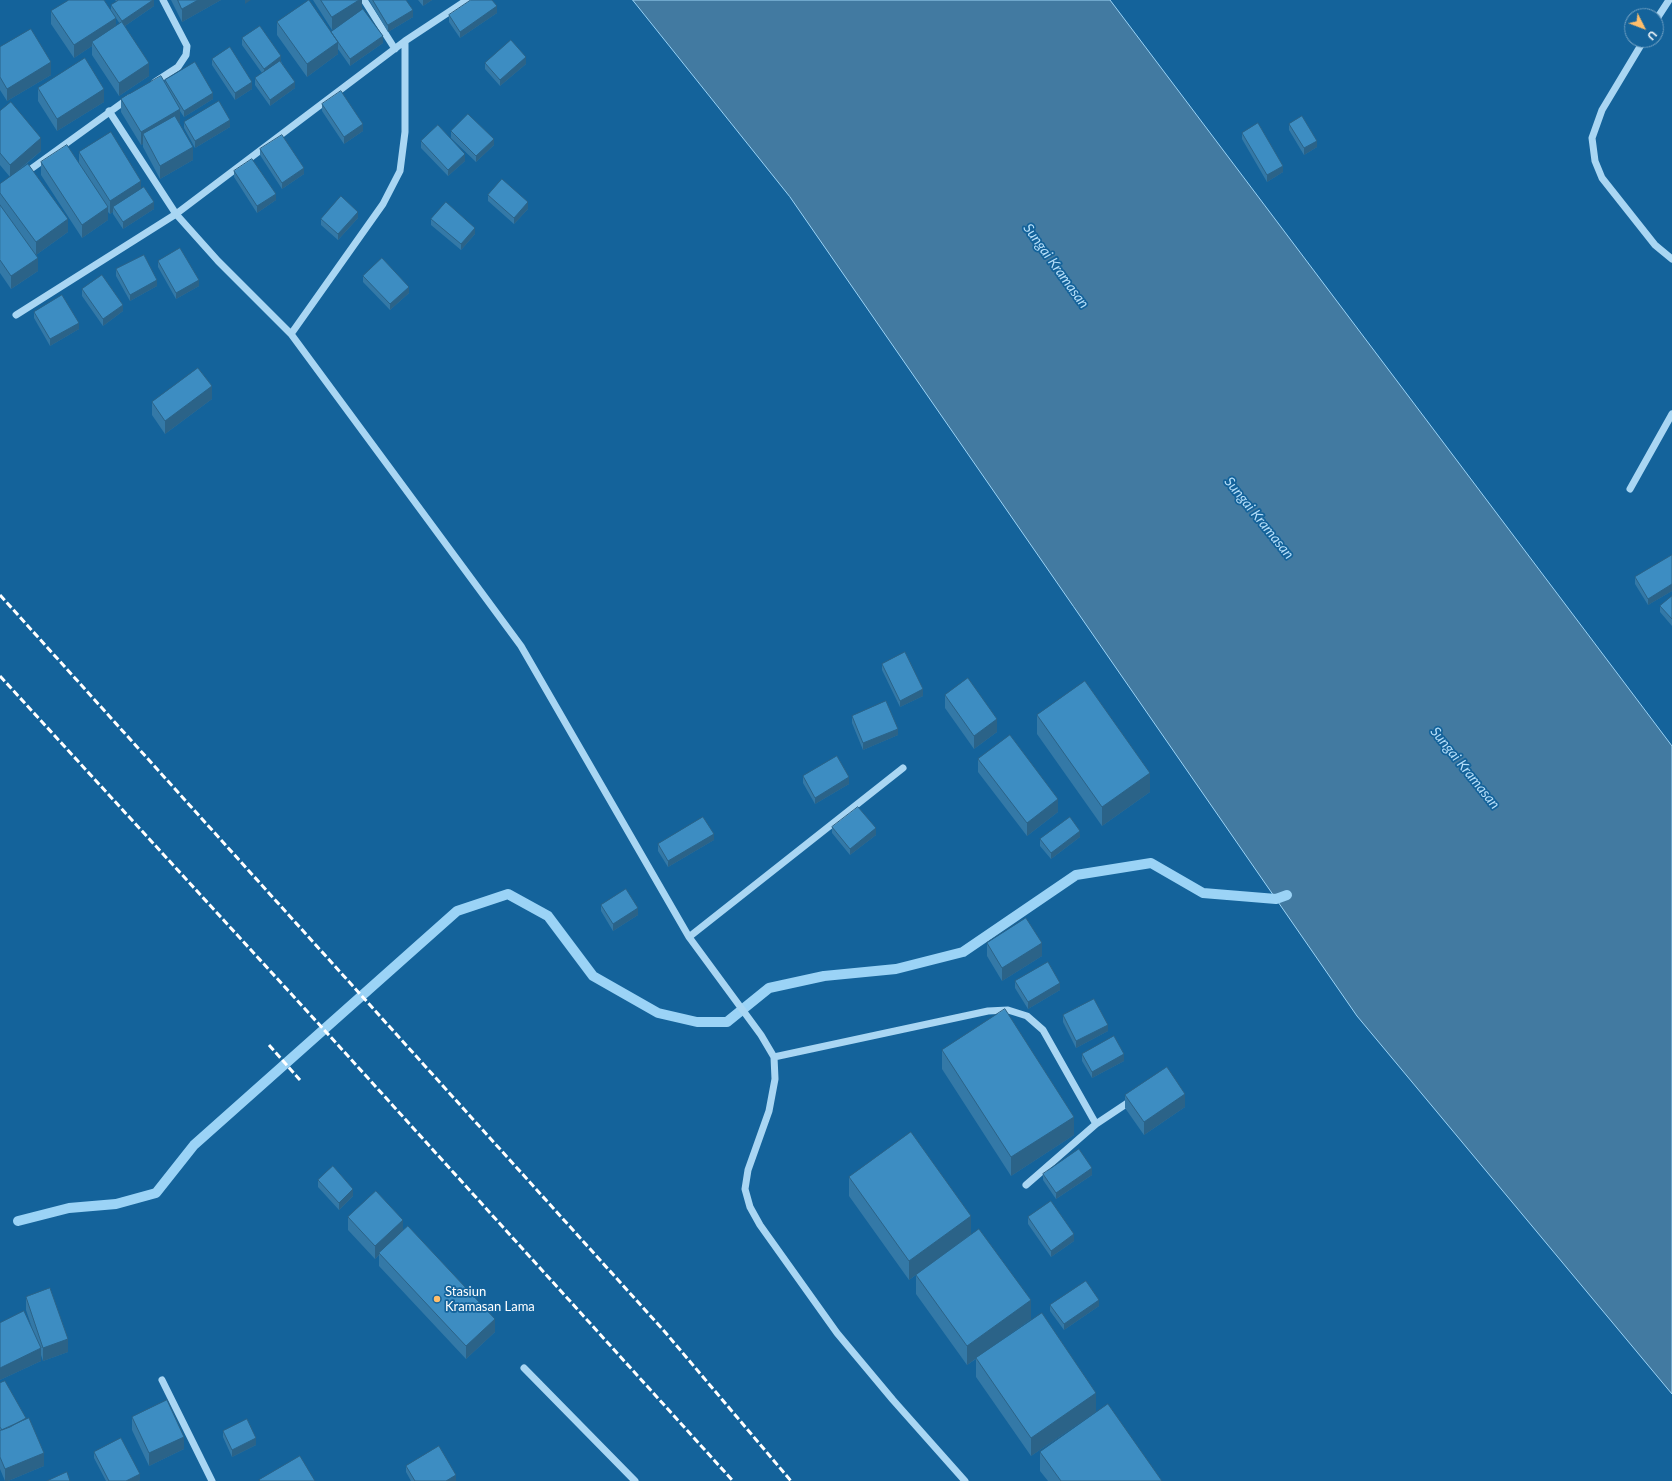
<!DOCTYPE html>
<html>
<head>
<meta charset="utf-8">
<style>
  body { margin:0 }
  #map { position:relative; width:1672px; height:1481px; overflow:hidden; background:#14639b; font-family:Lato,sans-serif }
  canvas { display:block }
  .north { position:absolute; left:1624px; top:8px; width:40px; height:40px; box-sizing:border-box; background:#14639b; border:1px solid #72a1c3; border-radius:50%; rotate:132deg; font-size:11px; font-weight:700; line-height:16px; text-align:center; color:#fff }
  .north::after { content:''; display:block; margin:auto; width:14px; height:18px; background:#ffbe6b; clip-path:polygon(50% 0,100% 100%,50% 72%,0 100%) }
</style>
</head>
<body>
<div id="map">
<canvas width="1672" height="1481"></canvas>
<div class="north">U</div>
</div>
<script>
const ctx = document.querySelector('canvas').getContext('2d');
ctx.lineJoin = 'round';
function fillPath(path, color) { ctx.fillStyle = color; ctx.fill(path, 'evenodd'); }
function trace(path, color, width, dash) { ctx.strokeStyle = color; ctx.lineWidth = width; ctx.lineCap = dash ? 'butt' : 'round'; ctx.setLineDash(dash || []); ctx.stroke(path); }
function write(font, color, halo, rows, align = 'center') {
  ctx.font = font + ' Lato,sans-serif'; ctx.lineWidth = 3.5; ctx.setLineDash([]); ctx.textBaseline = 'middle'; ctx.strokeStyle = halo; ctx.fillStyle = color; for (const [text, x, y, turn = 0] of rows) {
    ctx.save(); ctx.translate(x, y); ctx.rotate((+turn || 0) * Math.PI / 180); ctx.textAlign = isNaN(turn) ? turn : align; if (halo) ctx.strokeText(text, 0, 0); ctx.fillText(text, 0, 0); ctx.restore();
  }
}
const water = new Path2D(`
  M633,0H1110L1672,746V1394L1357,1016L790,197Z`);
fillPath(water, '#427aa1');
trace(water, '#9bd3f6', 1);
trace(new Path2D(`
  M18,1221L69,1208L116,1204L156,1193L194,1145L457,911L508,894L548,916L593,976L658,1013L697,1022H727L769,988L824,976L896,969L963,952L1076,875L1151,863L1203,893L1276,899L1287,895`), '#9bd3f6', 10);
trace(new Path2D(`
  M364,0L395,49
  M1656,20L1669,0
  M1644,40L1602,110L1592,138L1595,161L1602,178L1655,245L1672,259
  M405,41V132L400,171L383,204L291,334L521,646L689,937L761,1035L774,1057L775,1079L769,1111L748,1170L745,1189L750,1207L760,1225L837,1333L893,1400L965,1481
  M155,82L178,67L186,55L187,46L163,0
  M109,111L176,214L218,261L291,334
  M24,174L129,98
  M16,315L176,214L405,41L467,0
  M1630,489L1672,414
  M689,937L903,768
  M774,1057L988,1011L1008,1010L1027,1016L1043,1030L1096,1124L1026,1185
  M1096,1124L1132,1100
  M524,1368L635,1481
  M162,1380L212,1481`), '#a9d6f3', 7);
trace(new Path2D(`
  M0,595L665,1332L791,1481
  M0,676L338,1045L733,1481
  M269,1045L300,1080`), '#fff', 3, [7, 3]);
fillPath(new Path2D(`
  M115,0H154V6L125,26L149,76L119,96L92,55V46L74,58L51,24V11H111V5L117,2ZM116,18L120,24L116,26Z
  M171,0H221L182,22Z
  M313,0H362V10L383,43L350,66L338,49V54L307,77L277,35V22L331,32L349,20L332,30Z
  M369,0H406L413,17L388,32Z
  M418,0H432L423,6Z
  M497,13L460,38L449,22V15Z
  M242,38L281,61L295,88L270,106L255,85V78L262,73L242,45Z
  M0,47L51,75L7,101L0,90Z
  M212,59L252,89L235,100L212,65Z
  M485,63L526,64L500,86L485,69Z
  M165,80L213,99L184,117L180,111V122H179L193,160L160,179L143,147V144L141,145L121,112V99L165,83Z
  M38,88L104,102L57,131L38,101Z
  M322,104L363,131L344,144L322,111Z
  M0,111L41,151L15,174L68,232L36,255L38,271L11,289L0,273V184L10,177L0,165Z
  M184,122L230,127L195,148L184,128Z
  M1289,124L1317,147L1304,155L1289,130Z
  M451,131L494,145L476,162L451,138Z
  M1242,133L1283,172L1267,182L1242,139Z
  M421,141L465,161L448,176L421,148Z
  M260,149L304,174L282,189L260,155Z
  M79,152L141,189L154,209L123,229L113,214V212L110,214L108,212V220L82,238L41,175V162L79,163Z
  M234,171L276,200L257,213L234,177Z
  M488,195L528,209L514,224L488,201Z
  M358,218L338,240L321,225V219Z
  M431,219L475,234L461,250L431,225Z
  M158,261L199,286L176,299L158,267Z
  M116,269L157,286L130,301L116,276Z
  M363,276L409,293L390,310L363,282Z
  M82,289L123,311L103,326L82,296Z
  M34,312L79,329L50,346L34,318Z
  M212,399L165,434L152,415V402Z
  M1672,555V591L1648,605L1635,584V577Z
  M1672,596V626L1660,612V606Z
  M882,664L923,696L900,707L882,670Z
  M945,695L997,732L974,749L945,708Z
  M1037,715L1150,792L1102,826L1037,734Z
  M852,716L898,735L863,750L852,723Z
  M978,759L1058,812L1027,836L978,772Z
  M803,776L849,784L815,804L803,783Z
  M832,827L876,835L850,855L832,833Z
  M1080,837L1051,859L1040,846V839Z
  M714,840L668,867L658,851V844Z
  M601,905L638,915L613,931L601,911Z
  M987,943L1042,956L1002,981L987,956Z
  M1015,981L1060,990L1028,1009L1015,988Z
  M1063,1015L1108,1031L1076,1048L1063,1022Z
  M942,1050L1074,1135L1011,1176L942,1069Z
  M1082,1054L1124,1061L1092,1078L1082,1061Z
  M1125,1095L1185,1107L1144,1135L1125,1108Z
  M1043,1174L1092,1175L1056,1199L1043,1180Z
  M849,1177L971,1234L1031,1319L994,1346L1096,1412L1031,1456L976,1377V1359L967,1365L916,1294V1275L909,1280L849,1196Z
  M318,1180L353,1196L339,1210L318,1187Z
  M348,1217L403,1231L495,1332L466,1359L379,1266V1255L375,1259L348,1230Z
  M1028,1217L1074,1241L1051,1257L1028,1224Z
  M26,1297L68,1352L43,1361L41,1355V1361L0,1380V1323L32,1328L26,1310Z
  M1050,1305L1099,1306L1064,1330L1050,1311Z
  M0,1383L26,1420L44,1466L8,1481H5L0,1469Z
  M132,1417L184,1449L149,1466L132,1430Z
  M223,1431L256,1445L232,1457L223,1437Z
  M94,1452L140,1480L138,1481H106L94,1458Z
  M1040,1452L1162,1481H1048L1040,1471Z
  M406,1466L456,1481H411L406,1472Z`), '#3479a7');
fillPath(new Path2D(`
  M153,0H154V6L122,28V21Z
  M198,0H221L182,22V9Z
  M245,0H251L245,4Z
  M359,0H362V11L332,30V17Z
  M423,0H432L423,6Z
  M497,6V13L460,38V32Z
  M413,10V17L388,32V25Z
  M116,18V31L92,42V46L74,58V45Z
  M383,36V43L350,66V59Z
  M338,42V54L307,77V64Z
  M281,56V63L264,75V69Z
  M526,57V64L500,86V80Z
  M51,62V75L7,101V89Z
  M149,63V76L119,96V83Z
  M252,82V89L235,100V93Z
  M295,82V88L270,106V100Z
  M104,89V102L57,131V119Z
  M213,93V99L184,117V111Z
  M180,109V122L147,141L143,134V144L141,145V132Z
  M230,120V127L195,148V141Z
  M363,124V131L344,144V137Z
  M41,138V151L10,177V165Z
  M494,139V145L476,162V156Z
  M1317,141V147L1304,155V148Z
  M193,147V160L160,179V166Z
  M465,154V161L448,176V170Z
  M1283,166V172L1267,182V175Z
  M304,168V174L282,189V183Z
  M141,181V194L113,207V212L110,214V201Z
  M276,194V200L257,213V206Z
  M154,202V209L123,229V222Z
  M528,202V209L514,224V218Z
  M108,207V220L82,238V225Z
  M358,212V218L338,240V234Z
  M68,219V232L36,255V242Z
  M475,228V234L461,250V244Z
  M38,258V271L11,289V276Z
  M157,280V286L130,301V295Z
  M199,280V286L176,299V293Z
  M409,287V293L390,310V304Z
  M123,305V311L103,326V319Z
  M79,323V329L50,346V339Z
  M212,386V399L165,434V421Z
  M1672,584V591L1648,605V599Z
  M923,689V696L900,707V701Z
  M997,719V732L974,749V736Z
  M898,729V735L863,750V743Z
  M1150,773V792L1102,826V807Z
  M849,777V784L815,804V798Z
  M1058,799V812L1027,836V823Z
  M876,828V835L850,855V849Z
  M1080,831V837L1051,859V853Z
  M714,834V840L668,867V861Z
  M638,908V915L613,931V924Z
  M1042,943V956L1002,981V968Z
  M1060,983V990L1028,1009V1002Z
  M1108,1025V1031L1076,1048V1041Z
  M1124,1054V1061L1092,1078V1072Z
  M1185,1094V1107L1144,1135V1122Z
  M1074,1117V1135L1011,1176V1157Z
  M1092,1168V1175L1056,1199V1193Z
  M353,1189V1196L339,1210V1203Z
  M971,1216V1234L909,1280V1261Z
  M403,1220V1233L379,1253V1255L375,1259V1246Z
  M1074,1234V1241L1051,1257V1251Z
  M1031,1300V1319L967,1365V1346Z
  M1099,1300V1306L1064,1330V1324Z
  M495,1319V1332L466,1359V1346Z
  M68,1339V1352L43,1361V1348Z
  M41,1348V1361L0,1380V1368Z
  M1096,1393V1412L1031,1456V1438Z
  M26,1418V1424L2,1431Z
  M184,1437V1449L149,1466V1453Z
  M256,1438V1445L232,1457V1450Z
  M44,1453V1466L8,1481H5V1469Z
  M140,1474V1480L138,1481H126Z
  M456,1475V1481H446Z`), '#2b6388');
const building = new Path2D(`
  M69,0H104L116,18L74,45L51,11Z
  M119,0H153L122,21L111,5Z
  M178,0H198L182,9Z
  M309,0L338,42L307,64L277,22Z
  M321,0H359L332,17Z
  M373,0H406L413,10L388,25Z
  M471,0H492L497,6L460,32L449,15Z
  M363,9L383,36L350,59L331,32Z
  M122,22L149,63L119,83L92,42Z
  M260,26L281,56L264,69L242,38Z
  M31,29L51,62L7,89L0,77V47Z
  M511,40L526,57L500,80L485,63Z
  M230,47L252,82L235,93L212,59Z
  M85,58L104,89L57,119L38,88Z
  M280,61L295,82L270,100L255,78Z
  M195,62L213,93L184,111L165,80Z
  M161,76L180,109L141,132L121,99Z
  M341,91L363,124L344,137L322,104Z
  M219,101L230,120L195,141L184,122Z
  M11,102L41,138L10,165L0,153V111Z
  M468,114L494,139L476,156L451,131Z
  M175,116L193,147L160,166L143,134Z
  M1302,116L1317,141L1304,148L1289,124Z
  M1258,123L1283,166L1267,175L1242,133Z
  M438,125L465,154L448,170L421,141Z
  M111,132L141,181L110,201L79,152Z
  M282,135L304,168L282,183L260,149Z
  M67,145L108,207L82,225L41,162Z
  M252,159L276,194L257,206L234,171Z
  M28,164L68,219L36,242L0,193V184Z
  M502,179L528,202L514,218L488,195Z
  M144,187L154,202L123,222L113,207Z
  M341,196L358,212L338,234L321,219Z
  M446,202L475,228L461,244L431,219Z
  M0,205L38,258L11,276L0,260Z
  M180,248L199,280L176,293L158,261Z
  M144,255L157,280L130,295L116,269Z
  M382,258L409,287L390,304L363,276Z
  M102,275L123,305L103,319L82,289Z
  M62,295L79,323L50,339L34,312Z
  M198,368L212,386L165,421L152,402Z
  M1672,555V584L1648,599L1635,577Z
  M1672,596V619L1660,606Z
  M905,652L923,689L900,701L882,664Z
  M968,678L997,719L974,736L945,695Z
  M1085,681L1150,773L1102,807L1037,715Z
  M886,701L898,729L863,743L852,716Z
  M1010,735L1058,799L1027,823L978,759Z
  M837,756L849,777L815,798L803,776Z
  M858,807L876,828L850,849L832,827Z
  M703,817L714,834L668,861L658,844Z
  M1070,817L1080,831L1051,853L1040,839Z
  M626,889L638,908L613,924L601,905Z
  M1026,918L1042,943L1002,968L987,943Z
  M1048,962L1060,983L1028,1002L1015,981Z
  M1094,999L1108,1025L1076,1041L1063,1015Z
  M1005,1009L1074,1117L1011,1157L942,1050Z
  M1114,1036L1124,1054L1092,1072L1082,1054Z
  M1167,1067L1185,1094L1144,1122L1125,1095Z
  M911,1132L971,1216L909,1261L849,1177Z
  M1079,1149L1092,1168L1056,1193L1043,1174Z
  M333,1166L353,1189L339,1203L318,1180Z
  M376,1191L403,1220L375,1246L348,1217Z
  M1051,1201L1074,1234L1051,1251L1028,1217Z
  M408,1226L495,1319L466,1346L379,1253Z
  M979,1229L1031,1300L967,1346L916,1275Z
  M1086,1281L1099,1300L1064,1324L1050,1305Z
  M50,1288L68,1339L43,1348L26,1297Z
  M24,1311L41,1348L0,1368V1323Z
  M1042,1313L1096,1393L1031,1438L976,1358Z
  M5,1381L26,1418L10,1427L2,1430L0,1427V1383Z
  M167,1400L184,1437L149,1453L132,1417Z
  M1108,1404L1162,1481H1061L1040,1452Z
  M29,1418L44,1453L5,1469L0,1457V1431Z
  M247,1419L256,1438L232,1450L223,1431Z
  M121,1438L140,1474L126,1481H109L94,1452Z
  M439,1446L456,1475L446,1481H415L406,1466Z
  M300,1456L315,1481H260L259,1480Z
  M67,1472L70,1481H47Z`);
fillPath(building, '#3d8dc2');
trace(building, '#2b6388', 1);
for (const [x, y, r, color] of [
  [437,1299,4,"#ffbe6b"]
]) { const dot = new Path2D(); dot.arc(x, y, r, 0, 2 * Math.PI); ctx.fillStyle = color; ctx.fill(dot); trace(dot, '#14639b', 1.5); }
write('13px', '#fff', '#14639b', [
  ["Stasiun",445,1292],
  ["Kramasan Lama",445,1307]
], 'left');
write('italic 14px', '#b5dffa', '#14639b', [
  ["Sungai Kramasan",1056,266,54],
  ["Sungai Kramasan",1259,518,51],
  ["Sungai Kramasan",1465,768,51]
]);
</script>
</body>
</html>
